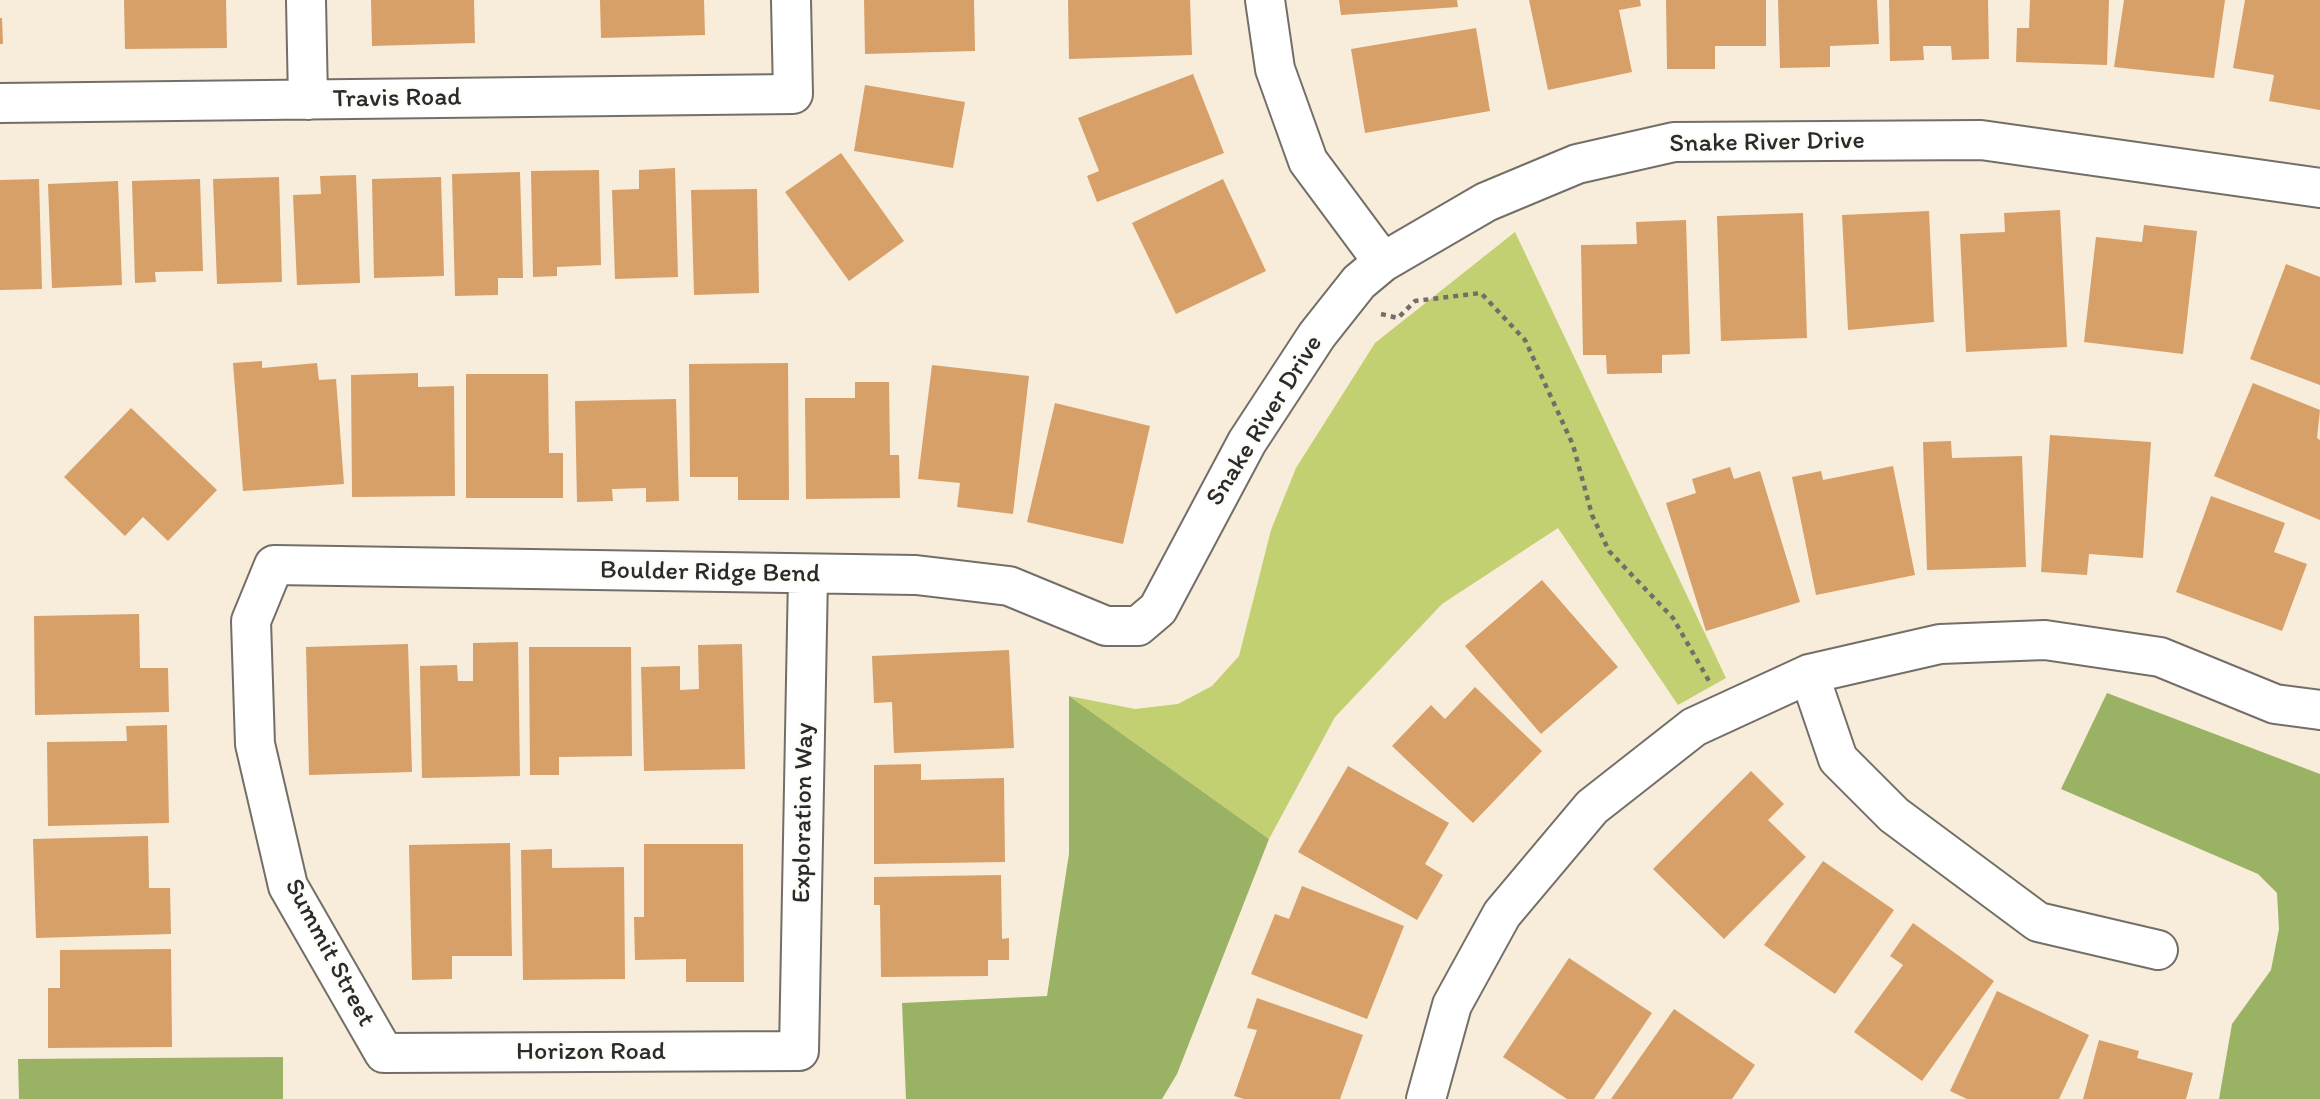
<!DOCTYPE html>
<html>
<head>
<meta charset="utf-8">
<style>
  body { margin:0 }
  canvas { display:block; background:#f8ecda }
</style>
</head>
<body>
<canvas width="2320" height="1099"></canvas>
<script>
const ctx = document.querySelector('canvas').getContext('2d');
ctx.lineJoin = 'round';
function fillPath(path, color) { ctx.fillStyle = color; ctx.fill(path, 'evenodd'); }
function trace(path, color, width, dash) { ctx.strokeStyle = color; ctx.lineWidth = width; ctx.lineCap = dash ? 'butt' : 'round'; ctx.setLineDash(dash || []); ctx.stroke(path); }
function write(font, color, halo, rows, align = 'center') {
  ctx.font = font + ' Itim,sans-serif'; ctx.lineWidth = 5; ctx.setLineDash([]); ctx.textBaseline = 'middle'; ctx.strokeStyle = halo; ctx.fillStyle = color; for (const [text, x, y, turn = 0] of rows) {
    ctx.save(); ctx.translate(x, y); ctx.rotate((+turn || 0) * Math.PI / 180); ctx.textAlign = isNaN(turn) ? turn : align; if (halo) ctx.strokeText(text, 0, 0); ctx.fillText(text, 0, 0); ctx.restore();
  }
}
fillPath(new Path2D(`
  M1515,232L1726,678L1678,705L1558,528L1442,604L1335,717L1269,839L1069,696L1135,709L1178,704L1212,686L1239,656L1271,530L1296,468L1375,343Z`), '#c2d072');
fillPath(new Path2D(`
  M2107,693L2320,774V1099H2219L2232,1024L2271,970L2279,929L2277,893L2258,874L2061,789Z
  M1069,696L1269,839L1177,1074L1162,1099H906L902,1003L1047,996L1069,854Z
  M283,1057V1099H19L18,1059Z`), '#99b264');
fillPath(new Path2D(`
  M124,0H226L227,48L125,49Z
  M371,0H474L475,43L372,46Z
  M600,0H704L705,35L601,38Z
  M864,0H974L975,51L865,54Z
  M1068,0H1190L1192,55L1069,59Z
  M1339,0H1457L1458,7L1341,15Z
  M1529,0H1640L1641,6L1619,10L1632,72L1548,90Z
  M1666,0H1766V46H1715V69H1667Z
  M1778,0H1877L1879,44L1830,46V67L1780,68Z
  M1889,0H1988L1989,59L1952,60L1951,46H1923L1924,60L1890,61Z
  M2030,0H2109L2107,65L2016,62L2017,28H2029Z
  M2124,0H2225L2214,78L2114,67Z
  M2245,0H2320V110L2269,101L2274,75L2233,68Z
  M0,18H2L3,44H0Z
  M1476,28L1490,111L1365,133L1351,49Z
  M1193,74L1224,153L1097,202L1087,176L1099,171L1078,118Z
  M865,85L965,102L953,168L854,151Z
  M841,153L904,241L849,281L785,192Z
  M675,168L678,277L615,279L612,190L639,189V170Z
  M599,170L601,265L557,267V276L533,277L531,171Z
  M520,172L523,278H498V295L455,296L452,174Z
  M356,175L360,283L297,285L293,195L321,194L320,176Z
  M279,177L282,282L217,284L213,179Z
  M441,177L444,276L374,278L372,179Z
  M39,179L42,289L0,290V180Z
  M200,179L203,271L155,272L156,282L135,283L132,181Z
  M1223,179L1266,271L1176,314L1132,223Z
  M118,181L122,285L52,288L48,184Z
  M757,189L759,293L694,295L691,190Z
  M2060,210L2067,347L1966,352L1960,234L2005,232L2004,213Z
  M1929,211L1934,322L1848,330L1842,215Z
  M1803,213L1807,338L1721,341L1717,216Z
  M1686,220L1690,354L1662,355V373L1607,374L1606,355H1583L1581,245L1637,244L1636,222Z
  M2144,225L2197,231L2183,354L2084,342L2096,237L2142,242Z
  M2286,264L2320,277V385L2250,359Z
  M262,361V368L317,363L319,380L336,379L344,484L243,491L233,363Z
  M788,363L789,500H738V477H690L689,364Z
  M932,365L1029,376L1013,514L957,507L960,483L918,479Z
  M418,373V387L454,386L455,496L352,497L351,375Z
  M466,374H548L549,453H563V498H466Z
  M855,382H889L890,455H899L900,498L806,499L805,398H855Z
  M2253,383L2320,410L2317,438L2320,440V520L2214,476Z
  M676,399L679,501L646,502V488L612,489L613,501L577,502L575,401Z
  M1055,403L1150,426L1123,544L1027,522Z
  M131,408L217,490L168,541L143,517L125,536L64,477Z
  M2050,435L2151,442L2143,558L2089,554L2087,575L2041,572Z
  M1951,441L1952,458L2022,456L2026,567L1927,570L1923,442Z
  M1893,466L1915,575L1816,595L1792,477L1821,471L1823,480Z
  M1730,467L1734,479L1760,471L1800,602L1706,631L1666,503L1696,493L1692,479Z
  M2211,496L2285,523L2274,552L2307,564L2282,631L2176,592Z
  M1542,580L1618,667L1541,734L1465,646Z
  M139,614L140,668H168L169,712L35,715L34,616Z
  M518,642L520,776L422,778L420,666L457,665L458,681H473V643Z
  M408,644L412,772L309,775L306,647Z
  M742,644L745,769L644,771L641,667L680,666V690L699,689L698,645Z
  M529,647H631L632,756L559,757V775H530Z
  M1009,650L1014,748L894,753L892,702L874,703L872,656Z
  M1475,687L1542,751L1473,823L1392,746L1431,705L1445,719Z
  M167,725L169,823L48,826L47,742L127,741L126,726Z
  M921,764V780L1004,778L1005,862L874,864V765Z
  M1348,766L1449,823L1425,864L1443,875L1417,920L1298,852Z
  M1751,771L1784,804L1768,820L1806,857L1724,939L1653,869Z
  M148,836L149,888H170L171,934L36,938L33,839Z
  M510,843L512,956H452V979L412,980L409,845Z
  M644,844H743L744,982H686V959L635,960L634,917H644Z
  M552,849V868L624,867L625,979L523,980L521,850Z
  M1823,861L1894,910L1835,994L1764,945Z
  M1001,875L1002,939L1009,938V960H988V976L881,977L880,905H874V877Z
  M1302,886L1404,926L1367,1019L1251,974L1275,914L1289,919Z
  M1913,923L1994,981L1922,1081L1854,1032L1903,965L1890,956Z
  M171,949L172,1047L48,1048V988H60V950Z
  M1569,958L1652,1013L1594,1099H1567L1503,1057Z
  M1997,991L2089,1035L2059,1099H1967L1950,1091Z
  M1257,998L1363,1035L1340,1099H1244L1234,1096L1257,1030L1247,1028Z
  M1674,1009L1755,1065L1732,1099H1611Z
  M2099,1040L2139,1051L2137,1058L2193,1073L2186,1099H2083Z`), '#d7a069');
const minor = new Path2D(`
  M306,0L308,100
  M1265,0L1275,69L1308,161L1383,262
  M0,103L793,94L791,0
  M808,575L799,1051L384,1053L288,886L255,744L251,621L274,565L916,575L1009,586L1106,626H1138L1158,609L1247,442L1317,335L1359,282L1383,262L1486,202L1577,164L1674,142L1981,140L2320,188
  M1809,674L1838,759L1894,815L2038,922L2158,950
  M1426,1099L1452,1005L1502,914L1592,807L1694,727L1809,674L1940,644L2045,640L2160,657L2275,704L2320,710`);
trace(minor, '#736f68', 42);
trace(new Path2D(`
  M1381,314L1398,318L1415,301L1481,293L1525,340L1573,445L1592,515L1609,551L1673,618L1709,681`), '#736f68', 4.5, [5, 5]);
trace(minor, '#fff', 38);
write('26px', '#2b2b2b', '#fdfcf7', [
  ["Travis Road",397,99,-1],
  ["Snake River Drive",1767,143,-1],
  ["Snake River Drive",1265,421,-58],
  ["Boulder Ridge Bend",710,573,1],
  ["Exploration Way",804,813,-89],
  ["Summit Street",329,953,62],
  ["Horizon Road",591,1052]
]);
</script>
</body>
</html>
